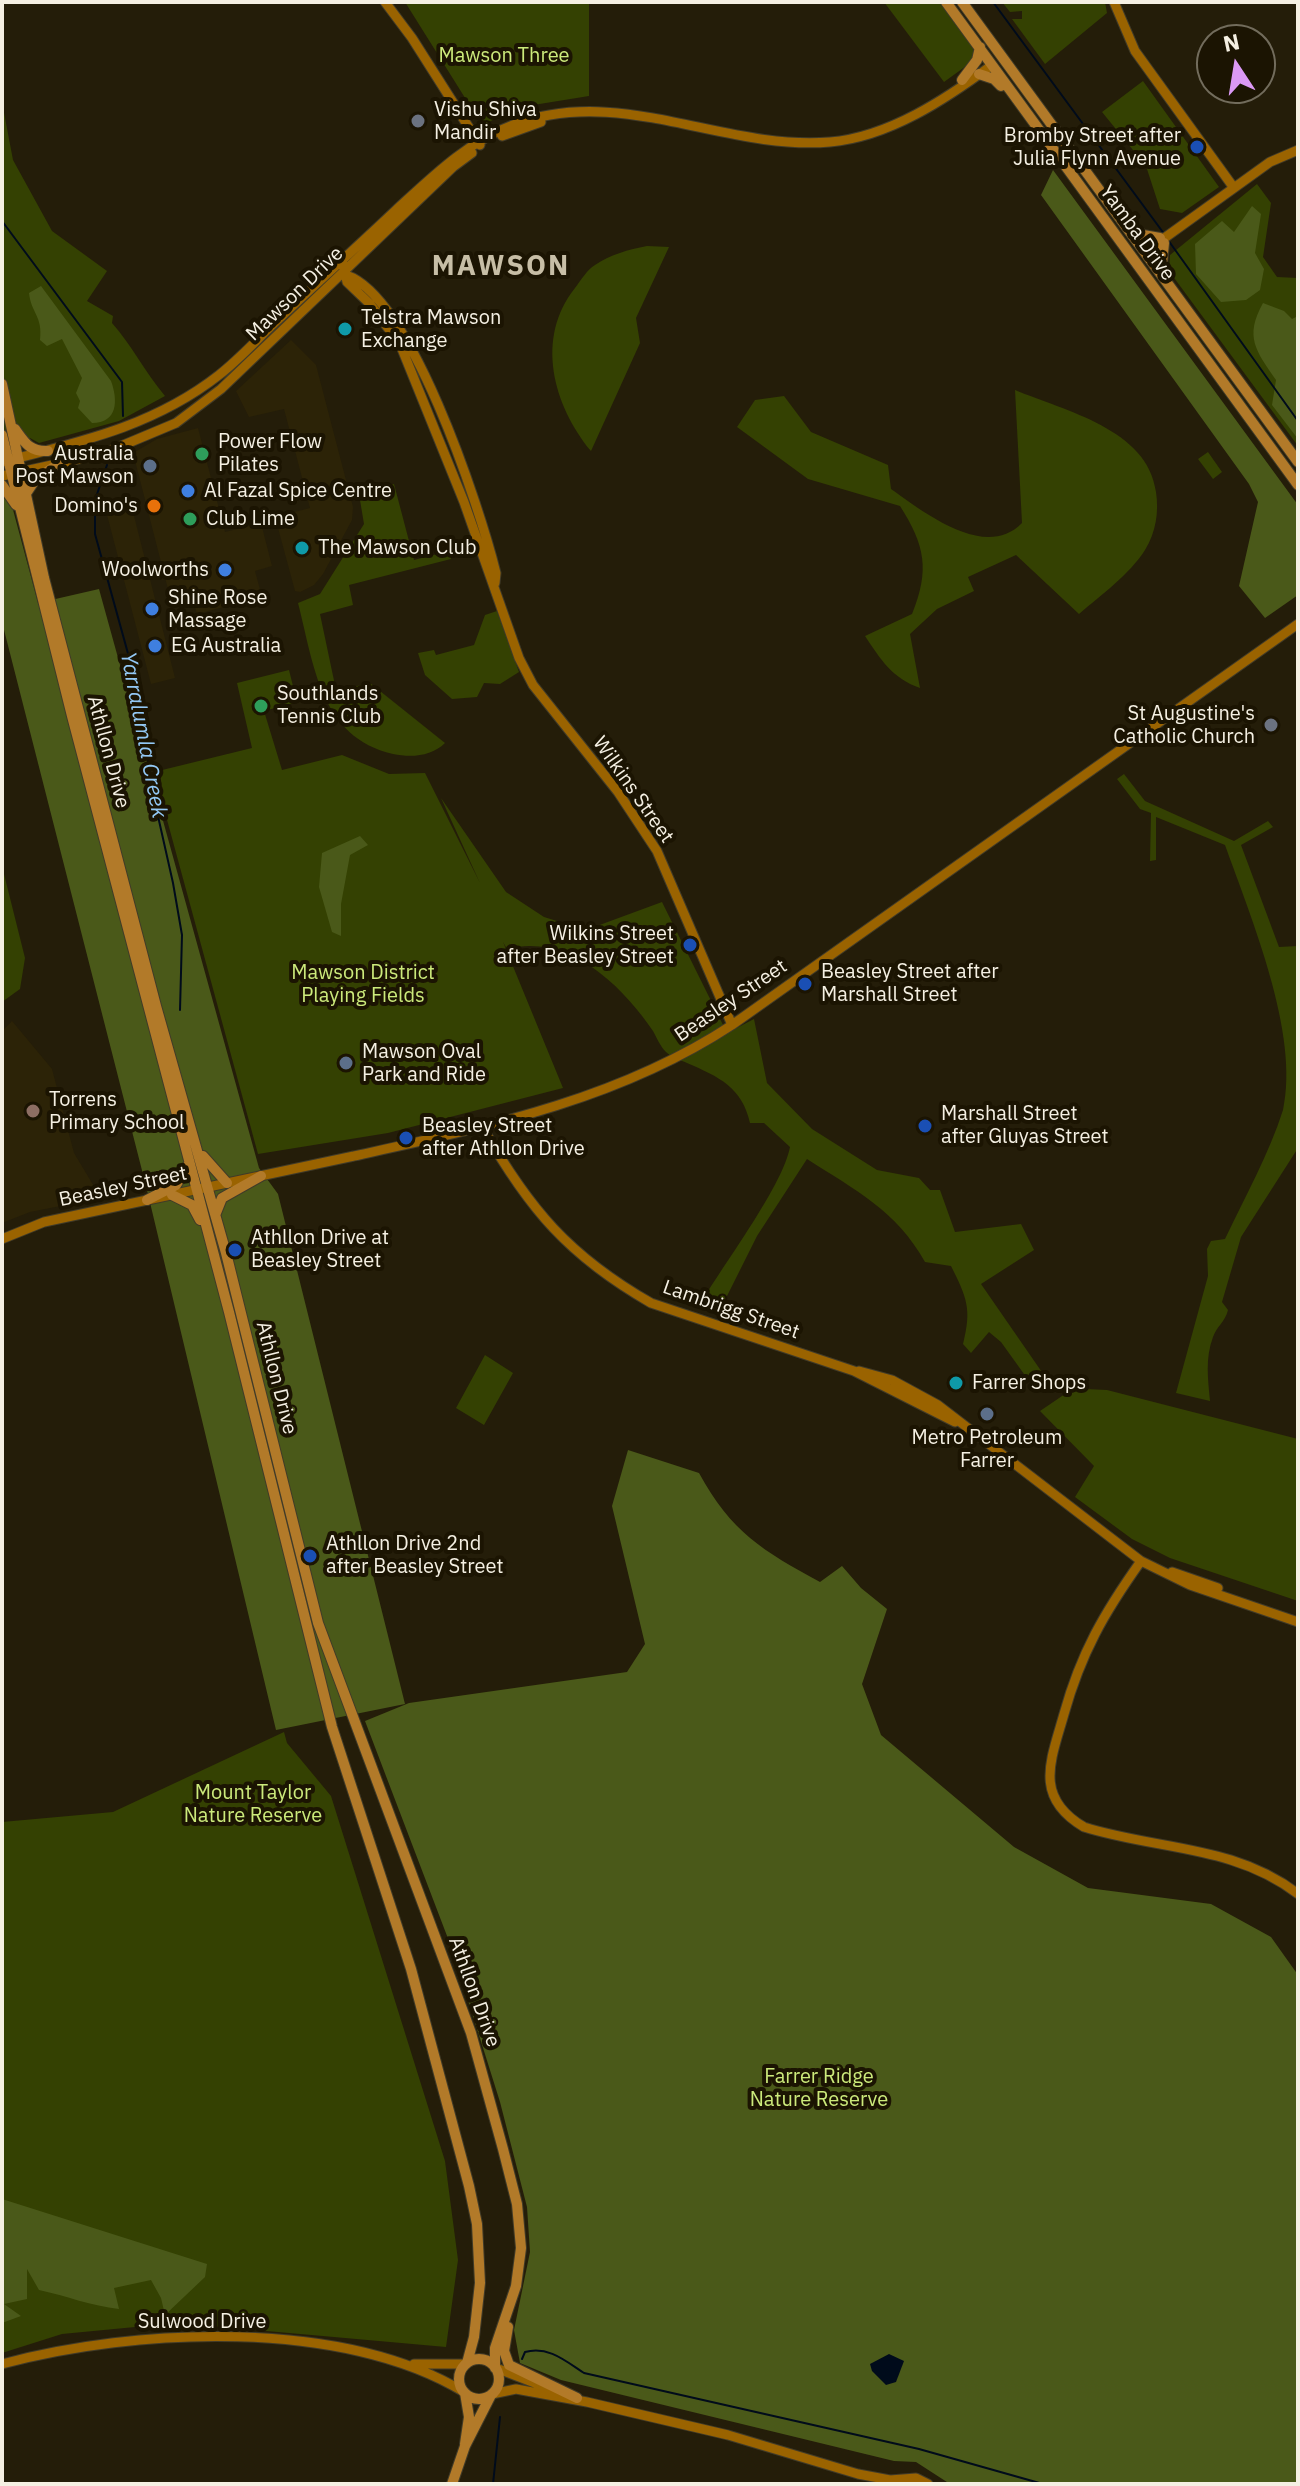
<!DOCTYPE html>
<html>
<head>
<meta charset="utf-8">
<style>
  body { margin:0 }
  #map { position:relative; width:1300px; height:2486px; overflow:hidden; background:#241d09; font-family:"IBM Plex Sans",sans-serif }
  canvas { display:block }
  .frame { position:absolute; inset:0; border:4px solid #f5f0e3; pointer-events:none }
  .north { position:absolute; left:1196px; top:24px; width:80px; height:80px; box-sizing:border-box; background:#1b1402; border:2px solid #726c5c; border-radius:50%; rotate:348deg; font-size:22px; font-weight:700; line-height:32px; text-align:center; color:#f5f0e3 }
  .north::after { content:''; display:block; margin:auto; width:28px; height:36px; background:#db99f5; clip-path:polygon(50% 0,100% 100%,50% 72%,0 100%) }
</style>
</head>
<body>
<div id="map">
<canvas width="1300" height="2486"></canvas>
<div class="frame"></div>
<div class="north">N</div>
</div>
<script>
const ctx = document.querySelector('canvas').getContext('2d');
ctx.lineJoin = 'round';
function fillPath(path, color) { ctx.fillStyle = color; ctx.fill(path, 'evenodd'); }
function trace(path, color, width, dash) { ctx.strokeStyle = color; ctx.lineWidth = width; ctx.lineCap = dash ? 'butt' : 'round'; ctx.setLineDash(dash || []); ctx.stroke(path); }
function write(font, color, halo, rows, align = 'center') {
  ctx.font = font + ' "IBM Plex Sans",sans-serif'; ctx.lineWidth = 8; ctx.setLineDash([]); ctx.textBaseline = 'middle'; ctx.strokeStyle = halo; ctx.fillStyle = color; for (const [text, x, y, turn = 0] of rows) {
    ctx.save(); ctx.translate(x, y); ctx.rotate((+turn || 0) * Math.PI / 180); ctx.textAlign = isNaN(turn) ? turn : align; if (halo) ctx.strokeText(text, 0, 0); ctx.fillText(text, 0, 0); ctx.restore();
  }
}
fillPath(new Path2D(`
  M291,340L316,365L353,507L352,520L323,574L314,585L300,592L295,591L275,517L310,508L284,409L249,417L236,391Z
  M198,428L225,532L261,523L272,566L255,571L262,597L197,614L191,592L170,597L133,453L157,439Z
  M130,500L175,678L151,684L105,507Z
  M12,1021L52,1069L74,1153L101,1198L30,1212L2,1223V1031Z`), '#2c2307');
fillPath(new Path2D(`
  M405,2H589V96L521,107L482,125Z
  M884,2H939L974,47L973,61L944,82Z
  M1002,2H1105L1107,13L1045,64L1012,19H1022V11L1010,12Z
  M1143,81L1219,187L1182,213L1160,209L1146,166L1102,112Z
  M2,102L13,160L52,231L107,271L87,301L113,316L112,323C131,344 145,372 165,396L119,421L39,443L30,438L2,448Z
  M1257,184L1271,203L1263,257L1277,277L1298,278V446L1169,271L1170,255Z
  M647,246L669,247L636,318L640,343L591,451C553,405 535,338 575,288C581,280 587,270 595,265C611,254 628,250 647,246Z
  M1015,390C1065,411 1148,429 1156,492C1159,512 1156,532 1145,550C1129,575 1101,595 1079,614L1016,555L968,577L974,591L937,609L910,634L920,688C892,678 881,660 865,636L912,614C930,570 925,545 900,506L808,479L737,427L755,400L784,396L811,432L888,465L891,489C924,512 985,561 1022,523Z
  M1208,452L1222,472L1213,479L1198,459Z
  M394,484L414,560L449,551L451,559L349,585L353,605L320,614L336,690L323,694L370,683L445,743C432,756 412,758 393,754C320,737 314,665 298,603L320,594L364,524L359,494Z
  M497,611L519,672L500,684L484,683L477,697L452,699L425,675L418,653L434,650L436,655L474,645L485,615Z
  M289,670L297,702L264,711L282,770L342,755L389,774L425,773L480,883L441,798L506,892L544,917L586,930L662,902L727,1033L754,1019L767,1083L812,1129L877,1170L919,1178L930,1190H940L955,1232L1021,1224L1034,1250L981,1284L1046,1378L1029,1381L1001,1342L989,1332L971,1353L963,1344C972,1309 967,1298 951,1266L925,1262C896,1210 855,1190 807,1159L757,1236L718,1314L705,1308L707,1293C729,1257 783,1184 790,1147L764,1123H750C742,1087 719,1077 687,1063C680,1060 671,1057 666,1052C660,1046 657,1038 653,1031C621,984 568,933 507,949L503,942L563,1088L388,1133L258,1154L154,772L252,748L237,683Z
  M1124,774L1145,801L1234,841L1268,821L1273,827L1241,845L1279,947L1298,946V1148L1241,1237L1222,1302L1228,1310C1225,1322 1217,1326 1213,1337C1205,1359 1208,1378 1210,1401L1176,1393L1208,1276L1207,1249L1211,1241L1225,1239C1245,1197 1269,1154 1283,1110C1300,1034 1251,918 1225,845L1156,817V860L1150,861L1151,813L1140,809L1117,779Z
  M2,866L25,958L20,989L2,1002Z
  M485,1355L513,1373L484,1425L456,1408Z
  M1085,1389L1107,1390L1298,1439V1601L1170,1558L1132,1539L1075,1497L1094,1466L1040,1411L1065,1394Z
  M284,1732L287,1743L331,1796L445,2161L458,2260L446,2347L177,2323L62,2334L2,2353V1822L113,1812Z`), '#344102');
fillPath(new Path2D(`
  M1053,170L1298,505V595L1265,618L1239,586L1258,502L1249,484L1041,195Z
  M1252,206L1261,214L1255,253L1264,269L1260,290L1246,300L1221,302L1196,274L1195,244L1222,221L1234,232Z
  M41,286L111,381C118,400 118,423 92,423L78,408L80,401L76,393L82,378L62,339L47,346L40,340C43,316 31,313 29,293Z
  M1263,303L1284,311L1292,319L1298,316V439L1272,405L1276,380C1256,351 1244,337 1263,303Z
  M2,496L12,506L38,603L99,589L259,1168L278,1194L405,1704L276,1730L147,1190L2,622Z
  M360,836L368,845L350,855L341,904V936L332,932L319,887L322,853Z
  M628,1450L699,1473C731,1532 763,1551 820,1582L842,1566L861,1588L887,1609L862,1684L881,1735L1014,1847L1088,1888L1211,1904L1271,1937L1298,1975V2484H950L916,2462L894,2461L561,2380L520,2363L514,2330L530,2252L527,2207L500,2102L452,1949L365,1721L409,1703L627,1672L645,1644L612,1506Z
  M2,2199L207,2264L205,2277L165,2315L161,2298L151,2280L114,2288L119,2309C91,2306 67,2296 39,2290L27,2269V2299L4,2304L21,2316L2,2323Z`), '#4a5919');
fillPath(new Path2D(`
  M889,2354L904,2361L896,2382L886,2385L872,2371L870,2364Z`), '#000b1b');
trace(new Path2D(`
  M993,2L1165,235
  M2,221L122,382L123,416
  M1168,240L1298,421
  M107,465L95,500V534L140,697L151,785L173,883L182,935L180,1010
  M522,2359L525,2352C548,2345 567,2362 584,2373L919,2449L1043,2484
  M493,2484L500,2417`), '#000b1b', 2);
const secondary = new Path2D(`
  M385,2L412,38L480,145
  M1114,2L1135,51L1234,188
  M502,136L541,122
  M1145,252L1270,162L1298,150
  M342,260L347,282L370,304L400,344L464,502L519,658L533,685L618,792L657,851L732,1025
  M342,274C409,288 480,509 496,573L495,583
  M2,462C80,442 154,426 219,375C241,358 260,336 281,317C319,281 358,246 396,210C432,177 467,142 513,125C620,84 723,151 830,142C889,137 946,99 992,65
  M2,476L102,454L176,423L221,389L453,167L472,153
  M483,1128C529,1209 569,1256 651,1303L854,1371L955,1422
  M2,1239L44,1222C148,1200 251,1178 354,1156C486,1127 618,1100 732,1025L1298,624
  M859,1371L892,1380L938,1405L1141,1561L1190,1585L1298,1622
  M1141,1561C1104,1613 1081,1653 1064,1714C1051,1760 1033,1797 1084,1827C1157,1850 1235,1845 1298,1894
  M1172,1572L1218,1588
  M2,2364C136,2328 342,2318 464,2392
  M414,2364H466
  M496,2368L553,2390
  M492,2394L516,2389L587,2402L728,2435L858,2474L890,2480L916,2478L928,2484`);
const primary = new Path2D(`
  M946,2L1298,485
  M962,2L1298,462
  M979,74L994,79L1001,86
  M962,80L977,60L980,47
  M1130,224L1143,235L1160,238
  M1161,273L1164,243
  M2,384L44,578L156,1006L226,1253L318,1623L471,2033L503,2149L517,2204L521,2248L516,2286L495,2348V2368
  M15,429C25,443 30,452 48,451
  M2,435L72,716L229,1312L332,1727L411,1969L469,2186L477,2224L480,2283L474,2337L467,2363
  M2,485L16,505
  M27,492L35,480L58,464
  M203,1156L227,1183
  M172,1195L192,1205L200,1220
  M147,1200L176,1185L189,1164
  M216,1213L222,1198L261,1176
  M508,2327L504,2351L509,2365L577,2398
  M459 2379a20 20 0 1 1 40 0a20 20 0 1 1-40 0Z
  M465,2393L469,2417L465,2444
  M452,2484L465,2446L491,2395`);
trace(secondary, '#413b28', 11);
trace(primary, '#413b28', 12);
trace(secondary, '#9a6300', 9);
trace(primary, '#b27a29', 10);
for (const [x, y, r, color] of [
  [418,121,8,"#6b7280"],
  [1197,147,8,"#1a4fb4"],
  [345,329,8,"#0f9aa8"],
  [202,454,8,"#2e9e5b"],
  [150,466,8,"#5c6f8a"],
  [188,491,8,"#3f7fe0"],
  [154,506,8,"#e8710a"],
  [190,519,8,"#2e9e5b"],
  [302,548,8,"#0f9aa8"],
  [225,570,8,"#3f7fe0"],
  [152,609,8,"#3f7fe0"],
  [155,646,8,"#3f7fe0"],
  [261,706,8,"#2e9e5b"],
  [1271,725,8,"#6b7280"],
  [690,945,8,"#1a4fb4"],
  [805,984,8,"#1a4fb4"],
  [346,1063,8,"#5c6f8a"],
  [33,1111,8,"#8d6e63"],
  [925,1126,8,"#1a4fb4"],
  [406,1138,8,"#1a4fb4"],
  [235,1250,8,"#1a4fb4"],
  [956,1383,8,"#0f9aa8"],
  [987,1414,8,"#5c6f8a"],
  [310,1556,8,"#1a4fb4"]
]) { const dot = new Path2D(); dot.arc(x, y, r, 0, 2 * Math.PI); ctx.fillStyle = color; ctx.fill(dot); trace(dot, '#1b1402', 3); }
write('20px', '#ccea7b', '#1b1402', [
  ["Mawson Three",504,56],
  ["Mawson District",363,973],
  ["Playing Fields",363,996],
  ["Mount Taylor",253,1793],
  ["Nature Reserve",253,1816],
  ["Farrer Ridge",819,2077],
  ["Nature Reserve",819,2100]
]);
write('20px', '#f5f0e3', '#1b1402', [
  ["Vishu Shiva",434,110],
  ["Mandir",434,133],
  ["Bromby Street after",1181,136,"right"],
  ["Julia Flynn Avenue",1181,159,"right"],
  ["Telstra Mawson",361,318],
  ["Exchange",361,341],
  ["Power Flow",218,442],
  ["Pilates",218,465],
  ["Australia",134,454,"right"],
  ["Post Mawson",134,477,"right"],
  ["Al Fazal Spice Centre",204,491],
  ["Domino's",138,506,"right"],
  ["Club Lime",206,519],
  ["The Mawson Club",318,548],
  ["Woolworths",209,570,"right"],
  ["Shine Rose",168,598],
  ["Massage",168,621],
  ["EG Australia",171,646],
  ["Southlands",277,694],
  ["Tennis Club",277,717],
  ["St Augustine's",1255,714,"right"],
  ["Catholic Church",1255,737,"right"],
  ["Wilkins Street",674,934,"right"],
  ["after Beasley Street",674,957,"right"],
  ["Beasley Street after",821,972],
  ["Marshall Street",821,995],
  ["Mawson Oval",362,1052],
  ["Park and Ride",362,1075],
  ["Torrens",49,1100],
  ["Primary School",49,1123],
  ["Marshall Street",941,1114],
  ["after Gluyas Street",941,1137],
  ["Beasley Street",422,1126],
  ["after Athllon Drive",422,1149],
  ["Athllon Drive at",251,1238],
  ["Beasley Street",251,1261],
  ["Farrer Shops",972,1383],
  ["Metro Petroleum",987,1438,"center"],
  ["Farrer",987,1461,"center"],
  ["Athllon Drive 2nd",326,1544],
  ["after Beasley Street",326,1567]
], 'left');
write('20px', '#f5f0e3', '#1b1402', [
  ["Yamba Drive",1137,233,54],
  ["Mawson Drive",295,294,-44],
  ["Athllon Drive",108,752,75],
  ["Wilkins Street",633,790,55],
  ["Beasley Street",731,1001,-34],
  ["Beasley Street",123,1187,-12],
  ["Lambrigg Street",731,1310,19],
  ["Athllon Drive",276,1378,76],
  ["Athllon Drive",474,1992,70],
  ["Sulwood Drive",202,2322]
]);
write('italic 22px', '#93c8f5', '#1b1402', [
  ["Yarralumla Creek",143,735,79]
]);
ctx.letterSpacing = '2px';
write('bold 28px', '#c7bea6', '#1b1402', [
  ["MAWSON",501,267]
]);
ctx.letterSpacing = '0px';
</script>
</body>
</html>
